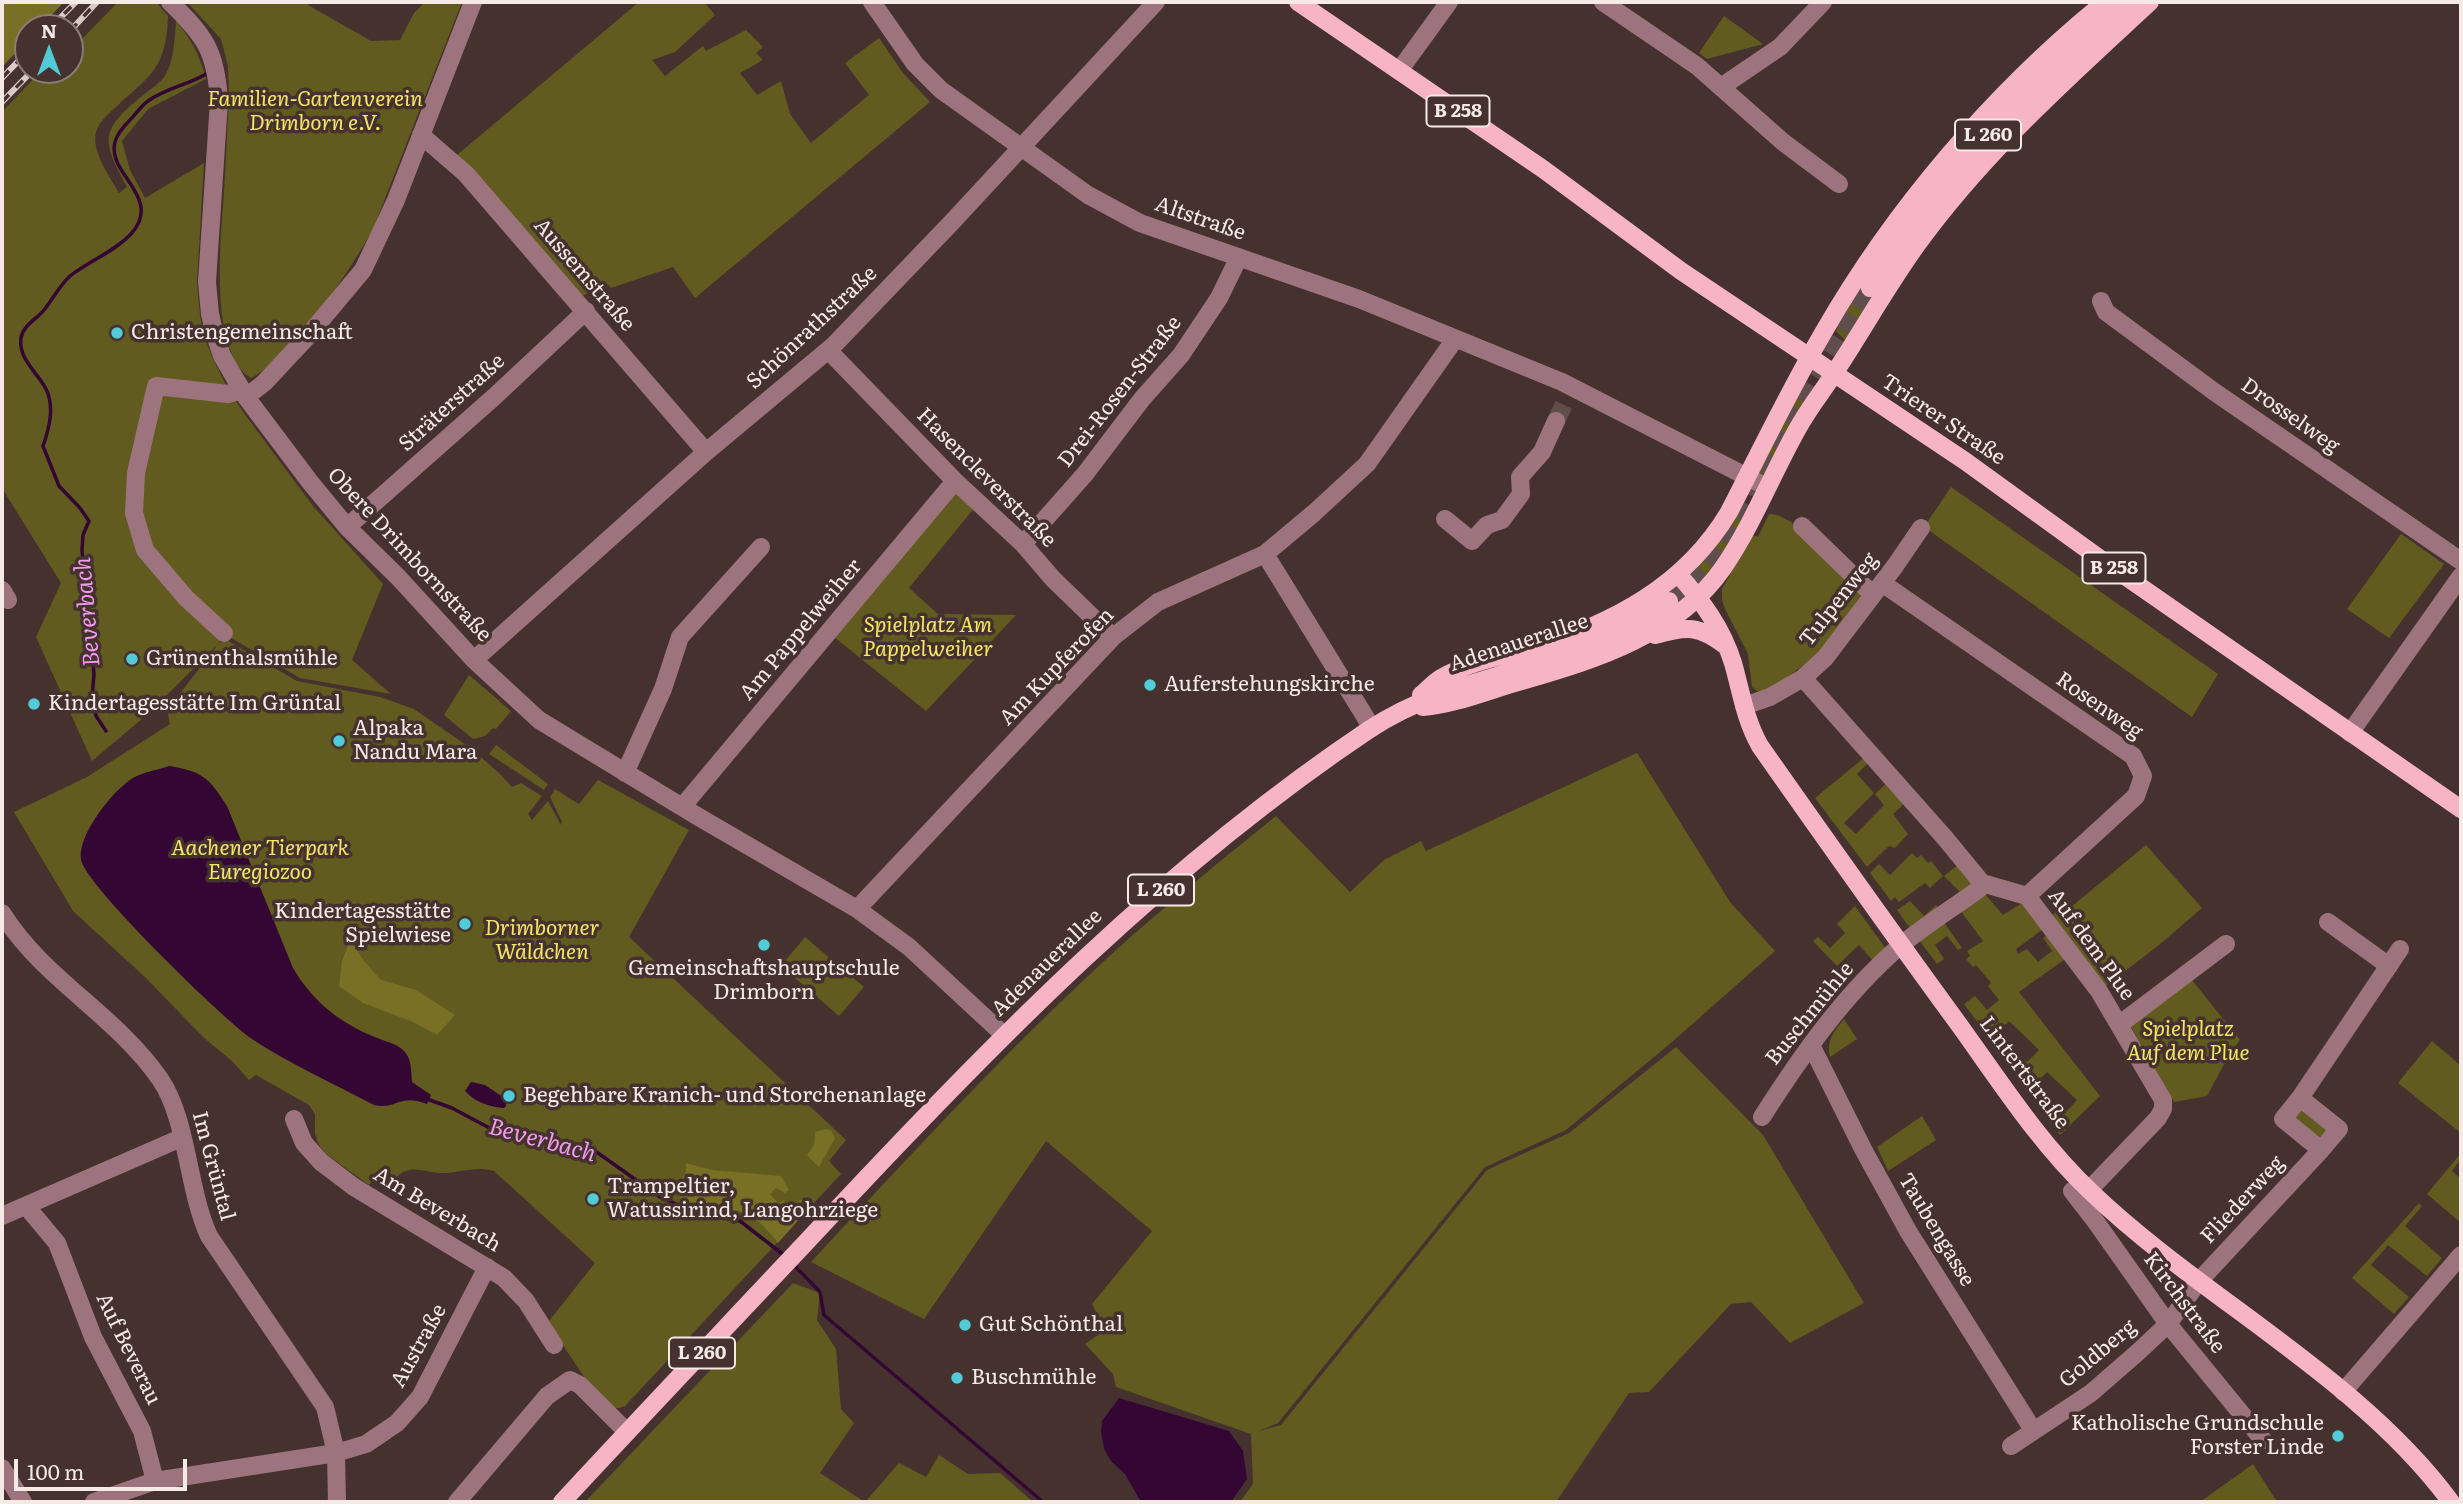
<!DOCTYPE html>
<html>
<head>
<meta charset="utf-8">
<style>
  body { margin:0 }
  #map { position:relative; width:2463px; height:1504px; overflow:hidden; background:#45322e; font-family:Literata,serif }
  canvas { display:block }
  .frame { position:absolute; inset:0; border:4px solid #f6eae7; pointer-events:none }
  .north { position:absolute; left:14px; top:14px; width:70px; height:70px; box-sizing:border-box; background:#45322e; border:2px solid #8c7c78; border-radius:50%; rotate:0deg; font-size:19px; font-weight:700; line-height:28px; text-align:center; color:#f6eae7 }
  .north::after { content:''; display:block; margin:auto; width:24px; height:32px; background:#52cbd8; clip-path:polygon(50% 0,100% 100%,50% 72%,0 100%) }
  .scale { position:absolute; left:14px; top:1459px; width:173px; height:32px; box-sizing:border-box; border:4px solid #f6eae7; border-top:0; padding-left:9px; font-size:21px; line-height:24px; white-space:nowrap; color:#f6eae7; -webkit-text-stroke:5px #45322e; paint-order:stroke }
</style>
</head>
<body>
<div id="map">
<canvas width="2463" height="1504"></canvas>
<div class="frame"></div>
<div class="north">N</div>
<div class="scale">100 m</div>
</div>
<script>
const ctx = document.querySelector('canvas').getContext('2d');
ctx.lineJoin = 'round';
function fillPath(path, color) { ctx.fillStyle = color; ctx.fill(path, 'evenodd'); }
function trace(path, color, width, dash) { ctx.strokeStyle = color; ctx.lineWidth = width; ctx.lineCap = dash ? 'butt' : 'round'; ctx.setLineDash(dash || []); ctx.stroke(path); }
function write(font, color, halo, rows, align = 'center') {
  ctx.font = font + ' Literata,serif'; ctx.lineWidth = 7; ctx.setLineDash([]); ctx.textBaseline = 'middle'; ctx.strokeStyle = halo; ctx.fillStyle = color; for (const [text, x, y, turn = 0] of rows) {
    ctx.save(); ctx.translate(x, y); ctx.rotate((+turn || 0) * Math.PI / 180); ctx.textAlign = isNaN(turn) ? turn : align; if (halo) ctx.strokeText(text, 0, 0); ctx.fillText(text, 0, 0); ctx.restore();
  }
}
fillPath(new Path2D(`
  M118,2H156L168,16C166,68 152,74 116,107C108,114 99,122 96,132C91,151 110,177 119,193L127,187C102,140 99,131 142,96C149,90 161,83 166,74C174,60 175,37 176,21C192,40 200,56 206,79L148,109L122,141L130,170L145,198L204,163L197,282L200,315L204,336L213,359L227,387L243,412L313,506L383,584L352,660L391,694L300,678L226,635L218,643L228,641L297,681L380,697L414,709L469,747L498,772L512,787L521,783L542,796L528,814L532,820L548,801L561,825L562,822L550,797L555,789L579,804L598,780L689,830L629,937L846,1140L829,1161L841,1174L625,1406L619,1408H611L589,1384L552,1329L549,1321L595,1263L494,1171C474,1165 458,1174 439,1173C428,1172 416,1167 406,1171C399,1173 394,1180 389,1185L375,1177L369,1185L326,1154L319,1145L315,1134V1114L309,1105L256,1075L249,1080L232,1061L203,1037L147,979L73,911L14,812L87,777L170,724L168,715L169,708L218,644L149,713L92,761L36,637L61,583L2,488V112L42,70H70V48L79,42Z
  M187,2H309L308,5L371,41L400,40L414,13L425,2H462L373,229C348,273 320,315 284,351C274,361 265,371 251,378C208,352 221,237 224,193C226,161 227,129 229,97L228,66L221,39Z
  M639,2H704L715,15L675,52L652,60L665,76L703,46L706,51L746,30L763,47L756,53L763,60L740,73L757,95L781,81L790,114L811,143L869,95L845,63L879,38L903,73L930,102L695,298L673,267L611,288L607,284L582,296L457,155Z
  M1724,16L1763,44L1707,59L1699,53Z
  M1863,281L1879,291L1847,342L1836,331Z
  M1798,392L1808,398L1770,467L1764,474L1759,473V469Z
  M1951,487L2218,674L2192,717L1924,527Z
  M954,491L975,507L909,588L938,614L1016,615L926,711L834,637Z
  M1742,503L1751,508L1732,544L1699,584L1694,582L1692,575Z
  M1769,514L1778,515L1791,522L1860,592V597L1822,649L1808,662L1776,685L1763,691H1757L1752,687L1748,654L1725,609L1722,600V589L1752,535L1758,537Z
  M2401,534L2444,564L2389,638L2347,609Z
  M469,675L511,711L496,729L493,728L485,736L473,739L444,715Z
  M496,745L548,784L544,790L489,754Z
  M1637,753L1730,902L1775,951L1672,1042L1566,1130L1485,1167L1278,1423L1259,1431L1281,1425L1487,1170L1569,1133L1676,1047L1763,1135L1864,1303L1790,1343L1751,1302L1731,1304L1649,1392L1629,1393L1556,1502H1240L1253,1484L1251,1434L1116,1387L1113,1374L1085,1344L1105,1330L1092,1304L1152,1231L1046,1141L924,1319L811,1262C901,1165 991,1067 1087,977C1147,920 1212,868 1276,816L1350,892L1384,860L1421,841L1426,851Z
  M1865,757L1870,761L1857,774L1874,793L1844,823L1856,834L1884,805L1875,794L1891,779L1907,798L1901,807L1893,814L1908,834L1895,848L1889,846L1867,867L1815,798Z
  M2146,845L2202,908L2159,945L2103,988L2052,916L2060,908L2065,912Z
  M1912,853L1917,858L1921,855L1928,863L1931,861L1943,876L1930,888L1925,883L1899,902L1895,897L1891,901L1870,873L1879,864L1890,875Z
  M1960,863L1975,883L1962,894L1944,876Z
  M1984,893L2003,915L2022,903L2046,927L2016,949L2018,954L2027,949L2038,962L2052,951L2043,938L2050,933L2068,957L2019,992L2100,1096L2060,1135L2041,1111L2051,1100L2065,1113L2077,1100L2047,1072L2035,1084L2049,1097L2039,1108L2004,1059L2007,1058L2013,1049L2027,1062L2039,1050L2009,1021L1997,1033L2010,1047L2002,1055L1964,1004L1975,996L1987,1010L1999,1000L1988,986L1991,983L1976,965L1973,967L1966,959L1970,956L1967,951L1983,941L1960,910Z
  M1910,901L1924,916L1936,905L1941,910L1912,931L1897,910Z
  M1855,906L1886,949L1873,961L1859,945L1837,966L1813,941L1818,937L1830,948L1845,933L1837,924Z
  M1943,921L1962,948L1958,950L1947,936L1935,945L1944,959L1937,964L1918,939Z
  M805,937L864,987L839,1016L781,966Z
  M2192,980L2240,1040L2230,1053L2207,1096L2174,1102L2130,1025Z
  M1844,1019L1857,1039L1830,1057C1826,1041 1834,1031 1844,1019Z
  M2432,1041L2461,1066V1133L2398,1083Z
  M2299,1107L2329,1130L2320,1142L2295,1123L2294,1113Z
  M1922,1116L1936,1140L1888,1171L1877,1147Z
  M2461,1153V1159L2452,1171L2461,1179V1223L2427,1194Z
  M2419,1203L2422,1206L2405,1226L2442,1258L2427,1276L2388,1245L2371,1265L2409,1297L2394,1314L2352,1278Z
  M793,1283L820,1293L817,1320L836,1349L841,1409L854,1423L820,1473L865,1502L899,1463L926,1477L939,1455L968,1474L1000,1473L1033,1502H585Z
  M2253,1464L2277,1502H2200Z`), '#615b1f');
fillPath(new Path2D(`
  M2,2H64L39,28H28V40L2,67Z
  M350,940L364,961L381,980L416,990L455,1015L437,1035L413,1022L363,1003L339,986L342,961Z
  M825,1129L831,1130L835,1138L819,1167L807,1155L814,1145L815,1132Z
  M686,1163L712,1170L781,1176L789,1190L785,1193L776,1188L770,1194L779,1204L783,1200L790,1208L803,1198L810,1207L778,1243C770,1233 760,1221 749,1215C726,1203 691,1213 674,1191L686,1172Z`), '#777025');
fillPath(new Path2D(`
  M169,766C204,772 208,777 227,806L293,968C312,1000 336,1020 370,1035C380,1040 397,1043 404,1051C412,1059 411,1072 412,1082L431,1095L427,1104C398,1093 398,1110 374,1105C334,1084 290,1064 252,1039C225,1021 86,886 81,860C77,835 113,790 133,778C143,772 158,770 169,766Z
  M471,1082L485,1085L506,1099V1106L504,1108C489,1107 475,1102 465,1091Z
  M1119,1398L1229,1431L1243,1451L1247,1479L1231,1502H1141L1125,1474L1111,1461L1104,1449L1101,1431L1102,1421Z`), '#340634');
trace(new Path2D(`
  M106,731L96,716L92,698L94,674L82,550L83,535L89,521L80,508L59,486L43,446C49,429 55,407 46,389C38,373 18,359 21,338C23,325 37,319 44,310C53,299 59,286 70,276C89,261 114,252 131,234C164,197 106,174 115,142C117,134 124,126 130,120C136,114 141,106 148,101C166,88 188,85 206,74
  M427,1099L452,1108L497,1132L513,1138L576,1147L598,1153L660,1197L697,1213L740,1221L785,1256
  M793,1264L820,1292L824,1315L1043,1502`), '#340634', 3.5);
trace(new Path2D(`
  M1556,421L1567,398`), '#604e4a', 18, [18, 9]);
trace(new Path2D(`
  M1669,601L1701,573L1732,532L1800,401L1870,288`), '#604e4a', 18, [18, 9]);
trace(new Path2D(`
  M170,2C205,36 216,51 219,101L207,282L210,314L215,335L222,356L246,397L310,482L347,527L398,577L474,660L539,720L697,816L857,909L909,947L1004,1035
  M872,2L915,64L941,90L1088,195L1140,223L1359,299L1562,382L1767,487
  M1603,2L1697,66L1783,142L1839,184
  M1399,71L1449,2
  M1721,87L1780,47L1823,2
  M421,135L466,174L706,452
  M2101,301L2106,312L2216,393L2461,561
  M828,350L955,481L1023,544L1053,579L1113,637
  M246,397L264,383L307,337L363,270L396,200L473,2
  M1445,519L1472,541L1487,525L1502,520L1521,494L1520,477L1542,452L1556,421
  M1802,526L1872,594
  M347,527L494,397L586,311
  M1023,544L1085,474L1142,399L1181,355L1219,298L1239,257
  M1265,554L1372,728
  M1882,583L2133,756L2143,776L2136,796L2027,896
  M2,590L8,600
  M224,633L186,598L145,550L134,513L136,473L156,386L228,394L242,390
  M474,660L706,452L833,346L953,221L1156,2
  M1803,678L1945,838L1982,883
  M1744,706L1770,697L1803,678L1825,658L1895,566L1921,528
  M2350,733L2461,576
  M625,773L663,689L680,637L761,547
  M682,807L955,481
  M1982,883L2027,896
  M2027,896L2099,991L2163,1100V1109L2158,1118L2089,1190
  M857,909L1113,637L1158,602L1265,554L1314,513L1367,464L1455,339
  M2,913C43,979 116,1015 160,1079C188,1120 187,1188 209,1236L325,1407L336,1453L337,1502
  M2328,922L2389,966
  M2120,1024L2226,944
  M1811,1045L1863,1149L1908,1231L2033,1430
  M2300,1098L2400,949
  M1762,1117C1801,1056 1845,993 1900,946C1925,925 1953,908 1979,889L1982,883
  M294,1119L304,1143L321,1162L354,1187L504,1278L526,1301L554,1345
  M2072,1191L2096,1222L2168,1324L2263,1440
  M27,1207L57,1243L93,1337L142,1431L155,1481
  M2,1216L181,1138
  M2343,1392L2461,1255
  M2011,1446L2091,1393L2137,1353L2168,1324L2199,1281L2321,1150L2339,1129L2300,1098L2283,1119L2321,1150
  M2,1468L23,1502
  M94,1502L155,1481L336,1453L366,1444L397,1423L420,1397L487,1267
  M457,1502L547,1396L570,1380L580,1385L627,1432`), '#9d747e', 18);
trace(new Path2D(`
  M1298,2L1543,169L1681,271L1965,461L2099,558L2461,809
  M1870,288C1910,229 1953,171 2002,119C2042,78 2084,40 2127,2
  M1678,574C1702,601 1722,628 1733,663C1741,691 1745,720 1760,746C1826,840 1892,933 1960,1026C2001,1083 2040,1144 2091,1192C2203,1299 2359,1377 2451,1502
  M1655,635C1687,626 1699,625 1726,646
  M1421,695C1427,690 1434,682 1441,678C1468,662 1503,656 1532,648C1612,624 1685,586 1729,512C1760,452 1789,391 1823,333C1894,209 1994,92 2105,2
  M1423,707C1458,704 1491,689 1525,680C1598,659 1677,634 1723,568C1753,524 1772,474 1798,428C1810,406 1826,387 1839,366C1865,326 1888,285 1916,246C1983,153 2067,79 2150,2
  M562,1502C649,1408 738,1315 826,1221C993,1042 1165,866 1370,729C1434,687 1502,678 1572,652C1607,639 1638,622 1669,601`), '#f7b4c5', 18);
const rail = new Path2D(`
  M50,28L76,2
  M70,31L97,2
  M2,78L28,51
  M2,102L33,70`);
trace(rail, '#d8cbc8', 6);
trace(rail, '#45322e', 3.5, [10]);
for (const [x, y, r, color] of [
  [117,333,7,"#52cbd8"],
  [132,659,7,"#52cbd8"],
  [1150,685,7,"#52cbd8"],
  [34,704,7,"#52cbd8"],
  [339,741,7,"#52cbd8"],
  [465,924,7,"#52cbd8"],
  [764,945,7,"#52cbd8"],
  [509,1096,7,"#52cbd8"],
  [593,1199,7,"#52cbd8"],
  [965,1325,7,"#52cbd8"],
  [957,1378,7,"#52cbd8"],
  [2338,1436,7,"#52cbd8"]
]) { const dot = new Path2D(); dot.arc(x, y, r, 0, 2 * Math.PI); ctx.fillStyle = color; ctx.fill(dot); trace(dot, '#45322e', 2.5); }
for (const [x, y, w] of [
  [1458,111,63],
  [1988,135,66],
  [2114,568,63],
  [1161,890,66],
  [702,1353,66]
]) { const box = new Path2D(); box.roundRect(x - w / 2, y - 15.5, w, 31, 5); ctx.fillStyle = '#45322e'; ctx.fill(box); trace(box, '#f6eae7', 2); }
write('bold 19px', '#f6eae7', null, [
  ["B 258",1458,111],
  ["L 260",1988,135],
  ["B 258",2114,568],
  ["L 260",1161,890],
  ["L 260",702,1353]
]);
write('italic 21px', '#f4e766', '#45322e', [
  ["Familien-Gartenverein",315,100],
  ["Drimborn e.V.",315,124],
  ["Spielplatz Am",928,626],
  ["Pappelweiher",928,650],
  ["Aachener Tierpark",260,849],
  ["Euregiozoo",260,873],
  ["Drimborner",542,929],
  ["Wäldchen",542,953],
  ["Spielplatz",2188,1030],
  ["Auf dem Plue",2188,1054]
]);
write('21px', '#f6eae7', '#45322e', [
  ["Altstraße",1200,219,19],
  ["Aussemstraße",584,275,49],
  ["Schönrathstraße",812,328,-43],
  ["Drei-Rosen-Straße",1120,392,-52],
  ["Sträterstraße",452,403,-42],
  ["Drosselweg",2290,416,35],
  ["Trierer Straße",1943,420,34],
  ["Hasencleverstraße",986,478,45],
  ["Obere Drimbornstraße",409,555,47],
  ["Tulpenweg",1839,600,-52],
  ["Am Pappelweiher",801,630,-50],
  ["Adenauerallee",1519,643,-18],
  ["Am Kupferofen",1057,667,-46],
  ["Rosenweg",2099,706,35],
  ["Auf dem Plue",2091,945,54],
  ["Adenauerallee",1047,963,-44],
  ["Buschmühle",1810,1014,-51],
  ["Lintertstraße",2024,1073,53],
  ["Im Grüntal",213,1166,75],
  ["Fliederweg",2243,1200,-47],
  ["Am Beverbach",437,1210,31],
  ["Taubengasse",1936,1230,59],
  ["Kirchstraße",2184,1303,53],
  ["Austraße",419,1346,-61],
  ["Auf Beverau",128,1349,64],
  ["Goldberg",2098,1354,-40]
]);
write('21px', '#f6eae7', '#45322e', [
  ["Christengemeinschaft",131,333],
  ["Grünenthalsmühle",146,659],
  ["Auferstehungskirche",1164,685],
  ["Kindertagesstätte Im Grüntal",48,704],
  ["Alpaka",353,729],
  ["Nandu Mara",353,753],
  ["Kindertagesstätte",451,912,"right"],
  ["Spielwiese",451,936,"right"],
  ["Gemeinschaftshauptschule",764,969,"center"],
  ["Drimborn",764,993,"center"],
  ["Begehbare Kranich- und Storchenanlage",523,1096],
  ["Trampeltier,",607,1187],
  ["Watussirind, Langohrziege",607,1211],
  ["Gut Schönthal",979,1325],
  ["Buschmühle",971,1378],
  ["Katholische Grundschule",2324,1424,"right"],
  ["Forster Linde",2324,1448,"right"]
], 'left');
write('italic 23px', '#f19aef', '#45322e', [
  ["Beverbach",88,612,-95],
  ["Beverbach",542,1141,15]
]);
</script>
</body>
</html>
